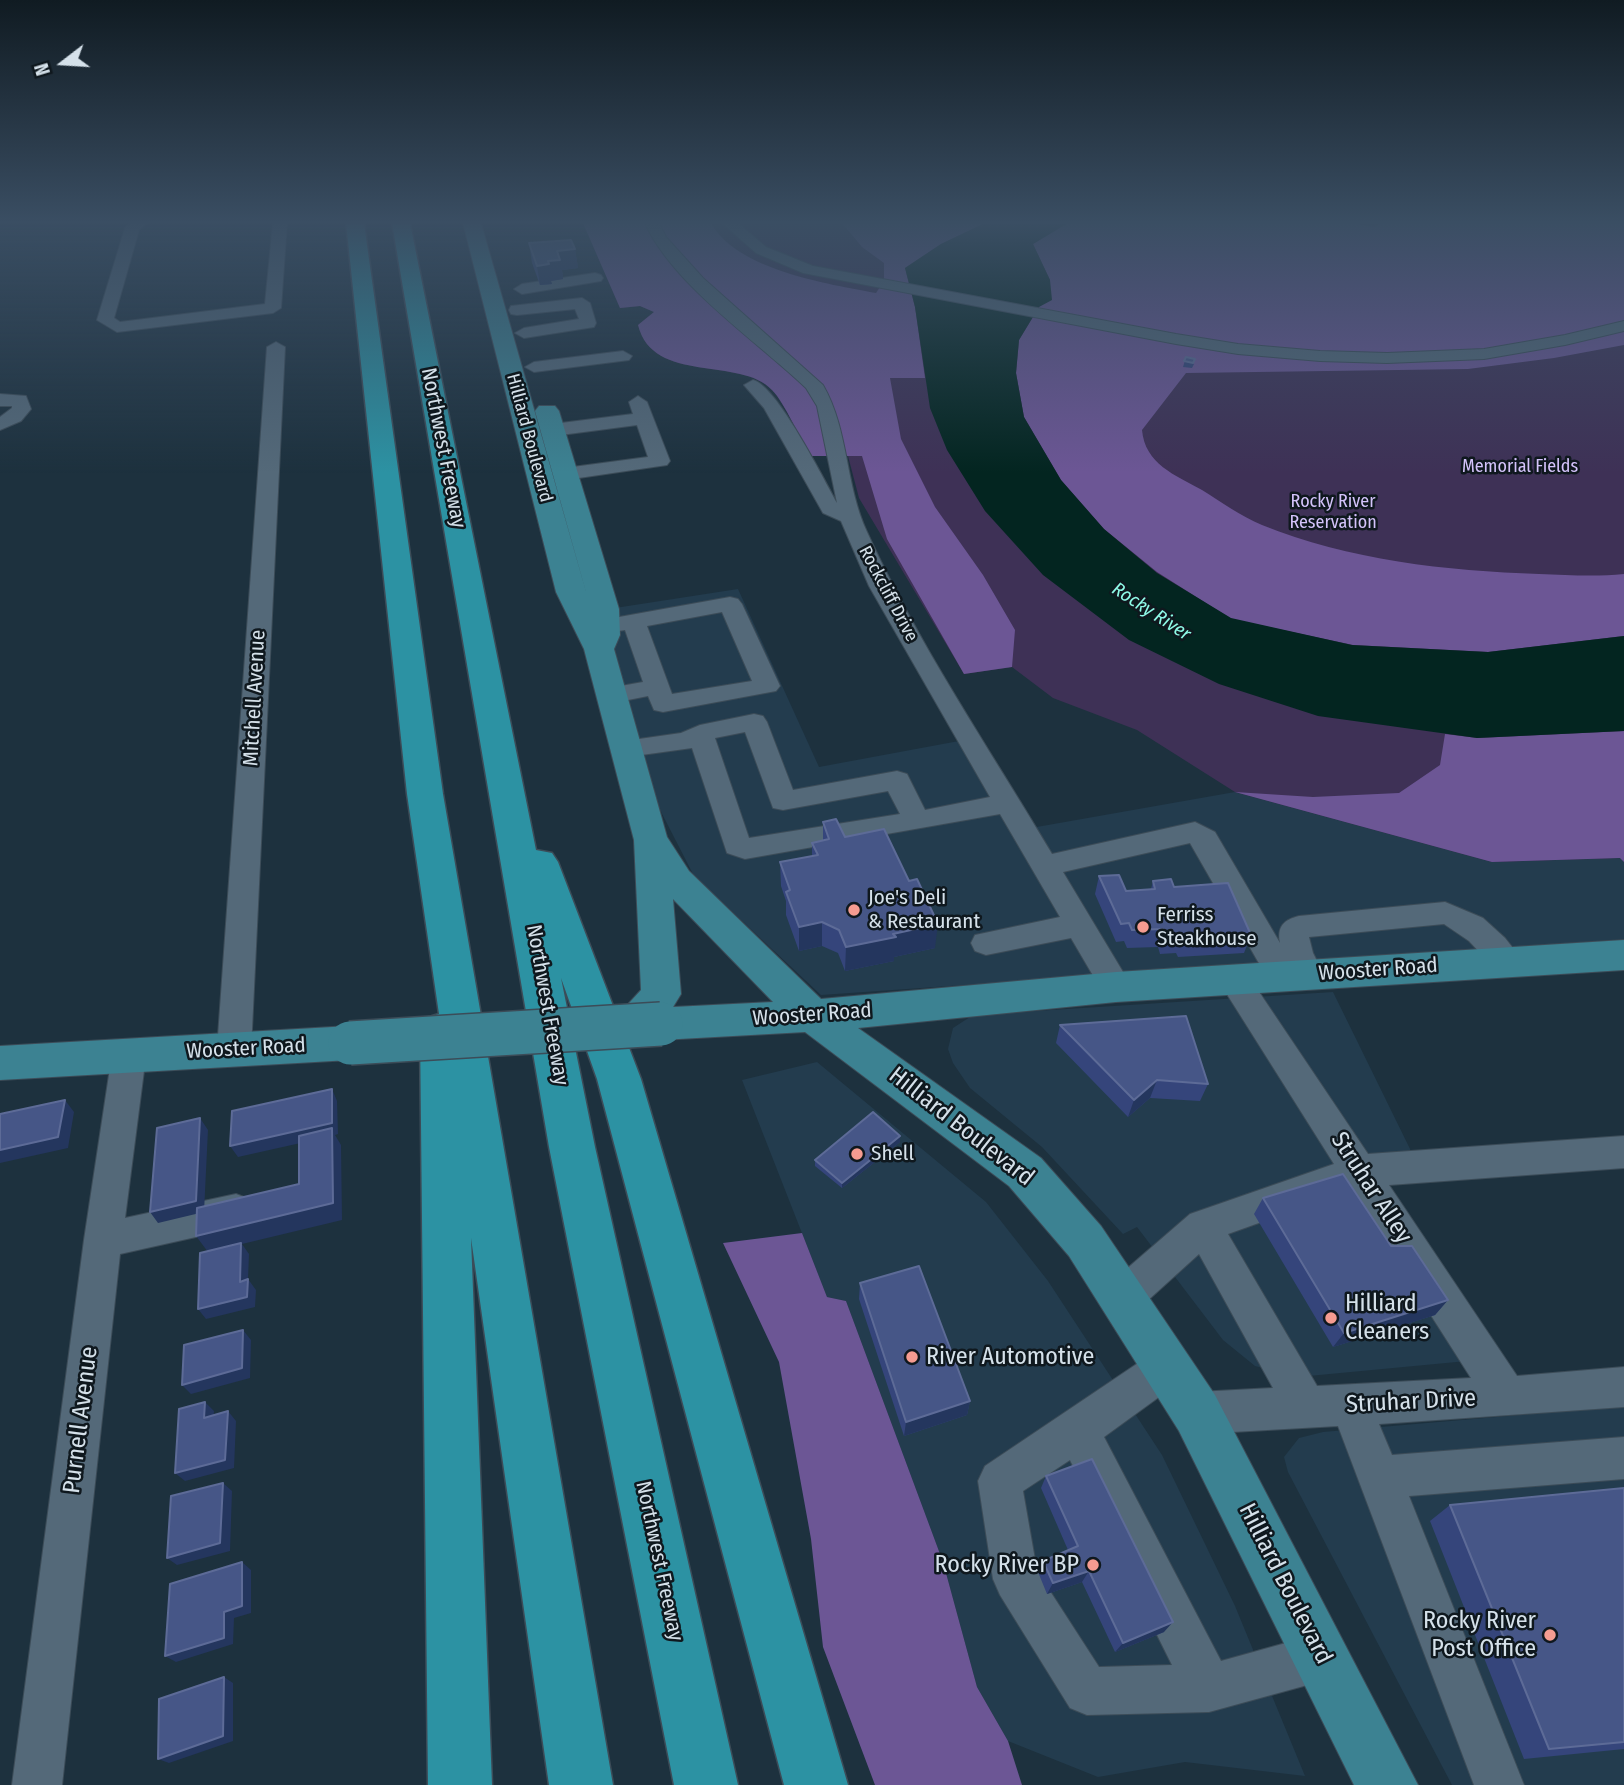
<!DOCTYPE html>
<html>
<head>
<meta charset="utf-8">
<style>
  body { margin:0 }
  #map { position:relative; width:1624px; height:1785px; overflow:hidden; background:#1d313e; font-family:"Fira Sans Condensed",sans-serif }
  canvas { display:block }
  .north { position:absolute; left:28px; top:28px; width:70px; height:70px; -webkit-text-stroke:5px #0f181e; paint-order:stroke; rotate:253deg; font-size:19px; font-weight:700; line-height:28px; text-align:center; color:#d5e1ea }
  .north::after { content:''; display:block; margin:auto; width:24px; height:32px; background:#d5e1ea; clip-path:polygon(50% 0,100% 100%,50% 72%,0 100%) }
</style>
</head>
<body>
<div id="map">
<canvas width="1624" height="1785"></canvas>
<div class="north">N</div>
</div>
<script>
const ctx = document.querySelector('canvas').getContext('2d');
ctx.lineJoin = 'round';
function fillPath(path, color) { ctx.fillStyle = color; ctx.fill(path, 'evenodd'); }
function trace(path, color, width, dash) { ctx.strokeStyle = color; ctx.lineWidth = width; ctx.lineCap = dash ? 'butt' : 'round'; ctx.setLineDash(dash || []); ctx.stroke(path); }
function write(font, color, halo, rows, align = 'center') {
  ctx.font = font + ' "Fira Sans Condensed",sans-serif'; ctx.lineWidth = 5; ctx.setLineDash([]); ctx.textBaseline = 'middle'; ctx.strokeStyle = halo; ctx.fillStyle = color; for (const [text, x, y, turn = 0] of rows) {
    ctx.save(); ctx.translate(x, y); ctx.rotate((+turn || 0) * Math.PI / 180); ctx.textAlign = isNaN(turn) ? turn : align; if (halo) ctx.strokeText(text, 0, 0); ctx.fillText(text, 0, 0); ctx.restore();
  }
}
fillPath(new Path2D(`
  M738,589L819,767L959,741L1014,831L1235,792L1492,862L1621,858L1624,862V939L821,995L694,876L657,804L607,645L615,608Z
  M1333,992L1412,1153L1341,1158L1467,1361L1298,1377L1255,1366L1223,1340L1137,1227L1123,1234L1042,1147L970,1088L953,1063L948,1049L953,1028L973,1015Z
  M817,1062L986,1202L1048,1281L1162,1455L1235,1606L1305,1776L1185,1762L1098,1777L1008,1741L977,1687L943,1562L846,1301L827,1297L742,1080Z
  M1624,1406V1785H1452L1288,1472L1284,1457L1299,1438L1323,1432Z`), '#233c4e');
fillPath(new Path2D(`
  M583,223H1624V862L1620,858L1492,862L1235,792L1137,730L1053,698L1012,667L964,674L859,498L848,456H810C800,439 785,403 772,390C741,356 653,385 638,325L654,312L640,306L620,308Z`), '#3e3156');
fillPath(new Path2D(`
  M583,223H711C737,270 828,284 876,293L884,281V263L862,247L842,223H985L941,244L905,268L915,307L925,378H890L901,439L935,507L983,575L1015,630L1012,667L964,674L887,539L862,456H810C800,439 785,403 772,390C741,356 653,385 638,325L654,312L640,306L620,308Z
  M1068,223H1352L1374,227L1381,223H1624V345L1554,358L1468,369L1186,373L1142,430C1145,464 1175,475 1202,490C1221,502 1241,516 1262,525C1348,560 1447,571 1539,574C1567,575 1596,577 1624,574V636L1488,652L1353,645L1231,619L1157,572L1104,529L1061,480L1024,417L1016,373L1019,340L1039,307L1050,280L1033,244Z
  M1624,731V862L1620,858L1492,862L1235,792L1313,797L1399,793L1440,765L1445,734L1478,738Z
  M802,1233L827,1297L846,1301L943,1562L977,1687L1008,1741L1022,1785H875L823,1647L811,1539L779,1362L723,1243Z`), '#6c5695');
fillPath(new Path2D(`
  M985,223H1068L1033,244L1050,280L1052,300L1039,307L1019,340L1016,373L1024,417L1061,480L1104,529L1157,573L1231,618L1352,645L1488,652L1624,636V731L1477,738L1318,716L1219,684L1129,640L1043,575L985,511L947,450L930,408L915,307L905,268L941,244Z`), '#032520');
const minor = new Path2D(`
  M130,223H147L139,230L114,318L120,322L265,304L273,223H287L281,308L273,313L117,332L97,320L125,228Z
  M645,223H659L666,237L703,278L823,385C849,430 845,485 867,532C918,644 989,748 1052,854L1195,822L1215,832L1280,943C1277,927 1283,920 1299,916L1445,902L1483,918L1505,938L1524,962L1519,971L1508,974L1497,971L1469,941L1444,924L1309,937L1313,953L1324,975L1319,984L1308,987L1296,982L1294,986L1283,989L1272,986L1190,843L1063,872L1132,987L1127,996L1116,1000L1105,996L1071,938L986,955L975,951L971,943L975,935L1060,917L1000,814L745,859L727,853L692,748L627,757L618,754L614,748L618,742L681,733L700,725L754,714L763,716L767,722L793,790L897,771L907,774L925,810L990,797L869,586L841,521L823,513L764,408L744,385L753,380C777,386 823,478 837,503L817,406L806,388C757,341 673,285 645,223ZM745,732L773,808L783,810L888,791L900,814L749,838L715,738Z
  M722,223H738L766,247L813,266L1176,334L1238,344L1320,351L1387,353L1484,349L1565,335L1624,321V331L1565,345L1484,359L1387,363L1320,361L1238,354L1176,344L803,273L756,253Z
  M595,273L601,275L603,278L601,281L522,294L514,289L522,284Z
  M582,298L590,303L596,323L594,327L524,338L515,333L524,328L579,319L575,309L517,315L511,314L509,310L511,306Z
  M276,342L285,347L251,1050L246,1060L234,1064L222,1060L217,1050L267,347Z
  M623,351L632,356L629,360L534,372L525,367L534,362Z
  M0,394L26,396L31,409L21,421L0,430V417L12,408V406H0Z
  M638,396L647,402L670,461L667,465L565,480L558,478L555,474L558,470L565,468L648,457L637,425L553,436L543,430L553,424L633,414L629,402Z
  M730,597L738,599L742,604L780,686L776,691L663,712L654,710L648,696L613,703L604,701L600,695L604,689L643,682L625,630L605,633L597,631L593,626L597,621ZM722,612L752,681L672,694L647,626Z
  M1234,968L1245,971L1368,1154L1624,1136V1168L1389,1185L1517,1376L1624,1367V1407L1379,1424L1392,1455L1624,1437V1479L1409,1496L1524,1785H1474L1338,1426L1197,1434L1182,1428L1176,1413L1182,1398L1197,1392L1273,1388L1199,1254L1136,1311L1122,1317L1108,1311L1103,1298L1108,1285L1190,1214L1334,1164L1218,980L1223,971ZM1351,1190L1471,1378L1317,1386L1228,1234Z
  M129,1041L141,1045L146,1055L125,1218L236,1194L249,1199L254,1211L249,1223L236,1228L120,1254L62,1785H12L84,1240L112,1055L117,1045Z
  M1167,1347L1181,1353L1187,1367L1181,1381L1104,1437L1221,1661L1322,1633L1339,1640L1346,1657L1339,1674L1322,1681L1209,1712L1087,1715L1070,1708L1000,1595L993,1579L978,1481L985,1466L1153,1353ZM1070,1460L1172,1665L1099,1667L1037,1571L1023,1491Z`);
const major = new Path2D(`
  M463,223H481L588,599L535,411L539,406H555L559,411L619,609L620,635L614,649L667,837L689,871L821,999L1116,972L1624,940V970L1116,1002L858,1028L1041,1158L1101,1226L1215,1395L1418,1785H1354L1179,1431L1069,1256L1009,1186L805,1032L661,1040L649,1036L633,1042L619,1038L613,1026L619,1014L641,990L634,840L584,649L556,592ZM673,899L773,1002L673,1007L681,994Z
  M350,1026L364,1031L370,1043L364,1055L350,1060L0,1080V1046Z`);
const highway = new Path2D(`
  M346,223H364L443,794L613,1785H549L471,1238L492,1785H428L420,1030L426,1018L439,1014L407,794Z
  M392,223H410L536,850L552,853L558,862L641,1079L848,1785H784L597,1079L561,978L595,1147L738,1785H674L549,1147Z`);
trace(minor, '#3c4c58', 2);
trace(major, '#3c4c58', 2);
trace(highway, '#3c4c58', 3);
fillPath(minor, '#546979');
fillPath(major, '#3c8292');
fillPath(highway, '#2c92a3');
const majorBridge = new Path2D(`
  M350,1043L661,1024`);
trace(majorBridge, '#3c4c58', 46, []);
trace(majorBridge, '#3c8292', 43);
fillPath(new Path2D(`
  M529,243L575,249L578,268L562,270L563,279L551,281L552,284L540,285L532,263Z
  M1186,357L1194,364L1192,368L1183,367Z
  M823,822L845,837L935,948L894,957V961L845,971L838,953L822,946L799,951L786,915V901L781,886L780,862L812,856V843L823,840Z
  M1099,876L1126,891L1151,889L1153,881L1174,887L1251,935L1244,953L1178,957L1176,953L1160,954L1158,947L1127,948L1124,941L1116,942L1095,894Z
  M1060,1025L1208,1084L1200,1101L1150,1098L1128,1117L1056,1043Z
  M900,1142L842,1188L815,1166V1160Z
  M1263,1198L1391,1246L1448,1300L1435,1315L1333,1347L1254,1214Z
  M860,1283L970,1401L967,1415L904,1436L859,1299Z
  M1046,1476L1164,1632L1115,1652L1082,1582L1047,1594L1038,1572L1043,1561L1068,1550L1041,1488Z
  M1624,1488V1749L1524,1759L1430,1521L1450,1505Z`), '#35457b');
fillPath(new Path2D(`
  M575,249L578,268L562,270L563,279L551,281L552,284L540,285L537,266L548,261L557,251Z
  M822,922V946L799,951V927Z
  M938,924L935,948L894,957V961L845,971L846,947L893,934Z
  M1157,1080L1150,1098L1128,1117L1134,1100Z
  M332,1089L337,1101L338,1134L335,1135L341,1145L342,1220L242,1244L249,1254L248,1279L256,1290L255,1307L206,1319L198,1309L208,1252L196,1236L333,1203L332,1136L238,1157L230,1146Z
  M65,1100L74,1112L68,1148L0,1163V1150Z
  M200,1118L208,1130L204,1212L158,1223L150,1212Z
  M900,1136V1142L842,1188V1183Z
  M1448,1300L1435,1315L1333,1347L1344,1333Z
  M243,1330L251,1340L250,1378L191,1394L182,1385Z
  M970,1401L967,1415L904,1436L906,1422Z
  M205,1402L214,1411L213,1427L204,1418Z
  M228,1411L236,1421L234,1468L185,1481L175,1473Z
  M223,1483L232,1491L230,1551L177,1565L167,1558Z
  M242,1562L251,1570V1613L234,1618L233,1644L176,1662L165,1656L224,1612Z
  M1089,1571L1082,1582L1047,1594L1053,1583Z
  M1173,1622L1164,1632L1115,1652L1123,1643Z
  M224,1677L233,1683V1741L169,1763L158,1759Z`), '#24365e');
const building = new Path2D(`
  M571,240L575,249L557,251L560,260L548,261L549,264L537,266L529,243Z
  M1186,357L1195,359L1193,363L1184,361Z
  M836,819L845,837L884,829L909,881L917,879L938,924L893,934L896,937L846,947L839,930L822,922L799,927L786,892L790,890L780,862L818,855L812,843L829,839L823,822Z
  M1119,875L1126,891L1155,889L1153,881L1171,879L1174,887L1228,883L1251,935L1184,939L1182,935L1166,936L1163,929L1132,930L1129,923L1121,924L1099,876Z
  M1186,1016L1208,1084L1157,1080L1134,1100L1060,1025Z
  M332,1089V1123L230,1146L232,1111Z
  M65,1100L58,1137L0,1150V1114Z
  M873,1112L900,1136L842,1183L815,1160Z
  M200,1118L196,1201L150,1212L157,1128Z
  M332,1128L333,1203L196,1236L197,1208L299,1184V1136Z
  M1343,1174L1391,1246H1412L1448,1300L1344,1333L1263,1198Z
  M241,1243L240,1282L248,1279L247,1297L198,1309L200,1253Z
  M919,1266L970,1401L906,1422L860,1283Z
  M243,1330L242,1368L182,1385L184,1345Z
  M205,1402L204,1418L228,1411L225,1460L175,1473L179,1409Z
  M1092,1459L1173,1622L1123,1643L1089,1571L1053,1583L1043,1561L1078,1546L1046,1476Z
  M223,1483L220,1543L167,1558L171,1496Z
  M1624,1488V1742L1549,1749L1450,1505Z
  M242,1562V1606L224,1612V1638L165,1656L170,1584Z
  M224,1677L223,1736L158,1759L159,1699Z`);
fillPath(building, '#465687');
trace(building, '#5d6b97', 2);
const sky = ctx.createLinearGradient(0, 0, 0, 473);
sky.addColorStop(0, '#101b22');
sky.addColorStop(0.47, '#3a4e63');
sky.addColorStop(1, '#3a4e6300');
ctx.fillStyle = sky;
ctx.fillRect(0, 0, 1624, 473);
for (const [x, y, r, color] of [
  [854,910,7,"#f59c91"],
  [1143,927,7,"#f59c91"],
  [857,1154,7,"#f59c91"],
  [1331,1318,7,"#f59c91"],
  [912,1357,7,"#f59c91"],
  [1093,1565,7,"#f59c91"],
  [1550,1635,7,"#f59c91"]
]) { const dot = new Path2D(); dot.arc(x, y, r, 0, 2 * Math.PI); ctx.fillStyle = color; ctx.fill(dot); trace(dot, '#0f181e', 2.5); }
write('18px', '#d5e1ea', '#0f181e', [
  ["Hilliard Boulevard",529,438,75],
  ["Rockcliff Drive",888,594,62]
]);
write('18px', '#d4c3fb', '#0f181e', [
  ["Memorial Fields",1520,467],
  ["Rocky River",1333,502],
  ["Reservation",1333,523]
]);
write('italic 19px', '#8efae7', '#0f181e', [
  ["Rocky River",1151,612,33]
]);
write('21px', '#d5e1ea', '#0f181e', [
  ["Northwest Freeway",443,448,79],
  ["Mitchell Avenue",255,698,-87],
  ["Wooster Road",1378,970,-4],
  ["Northwest Freeway",547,1005,80],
  ["Wooster Road",812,1015,-4],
  ["Wooster Road",246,1049,-3],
  ["Northwest Freeway",659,1561,78]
]);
write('21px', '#d5e1ea', '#0f181e', [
  ["Joe's Deli",868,898],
  ["& Restaurant",868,922],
  ["Ferriss",1157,915],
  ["Steakhouse",1157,939],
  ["Shell",871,1154]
], 'left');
write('24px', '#d5e1ea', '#0f181e', [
  ["Hilliard Boulevard",961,1127,38],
  ["Struhar Alley",1371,1188,57],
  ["Struhar Drive",1411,1402,-3],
  ["Purnell Avenue",81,1420,-83],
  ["Hilliard Boulevard",1285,1584,63]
]);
write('24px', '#d5e1ea', '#0f181e', [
  ["Hilliard",1345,1304],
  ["Cleaners",1345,1332],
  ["River Automotive",926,1357],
  ["Rocky River BP",1079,1565,"right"],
  ["Rocky River",1536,1621,"right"],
  ["Post Office",1536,1649,"right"]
], 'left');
</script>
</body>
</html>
